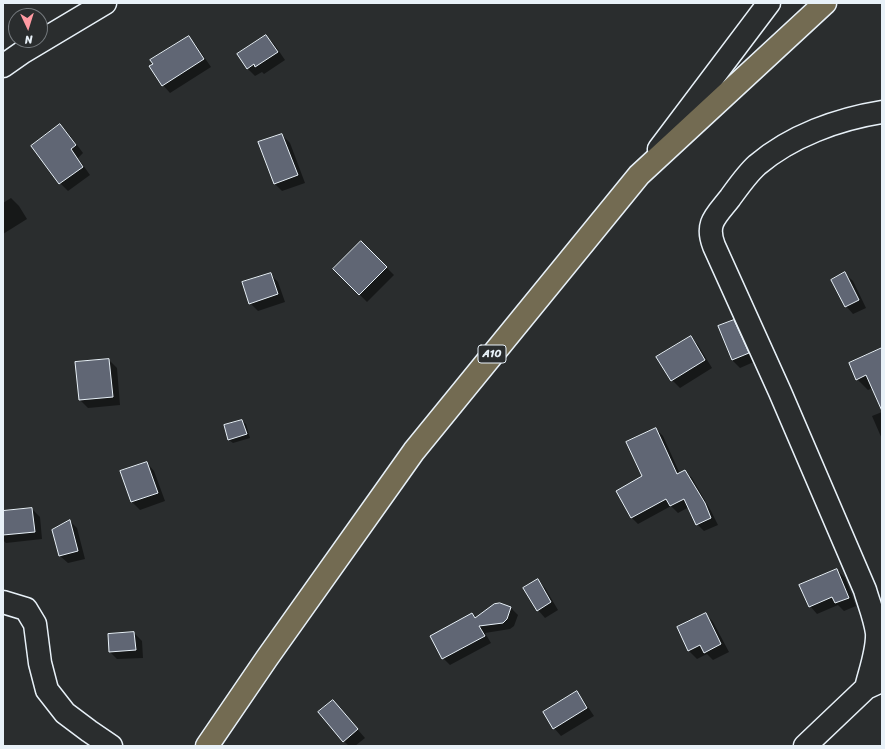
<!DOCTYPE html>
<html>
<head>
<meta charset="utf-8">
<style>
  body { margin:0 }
  #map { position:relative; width:885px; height:749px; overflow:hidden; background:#2a2d2e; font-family:Sriracha,sans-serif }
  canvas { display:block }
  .frame { position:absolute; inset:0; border:4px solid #e8f1f8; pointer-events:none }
  .north { position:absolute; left:8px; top:8px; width:40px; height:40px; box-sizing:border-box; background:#2a2d2e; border:1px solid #767b7f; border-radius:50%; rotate:176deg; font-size:11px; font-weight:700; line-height:16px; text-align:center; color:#e8f1f8 }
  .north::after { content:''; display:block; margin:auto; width:14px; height:18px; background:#ff9aa2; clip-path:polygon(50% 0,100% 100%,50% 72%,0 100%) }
</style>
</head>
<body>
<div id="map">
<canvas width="885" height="749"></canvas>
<div class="frame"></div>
<div class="north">N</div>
</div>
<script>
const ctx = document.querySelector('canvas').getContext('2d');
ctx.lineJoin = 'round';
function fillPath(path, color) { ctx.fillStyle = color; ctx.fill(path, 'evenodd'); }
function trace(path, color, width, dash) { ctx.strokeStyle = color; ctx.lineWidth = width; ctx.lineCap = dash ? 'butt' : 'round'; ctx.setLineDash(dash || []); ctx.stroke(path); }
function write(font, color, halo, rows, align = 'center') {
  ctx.font = font + ' Sriracha,sans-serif'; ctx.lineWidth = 3; ctx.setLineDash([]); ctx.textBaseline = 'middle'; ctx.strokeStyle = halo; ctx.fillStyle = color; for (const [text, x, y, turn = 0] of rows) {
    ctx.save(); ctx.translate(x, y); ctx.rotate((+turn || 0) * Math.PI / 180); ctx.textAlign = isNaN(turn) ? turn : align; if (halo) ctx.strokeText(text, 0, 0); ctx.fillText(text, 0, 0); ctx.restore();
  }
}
fillPath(new Path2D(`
  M266,36L274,44L285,60L264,74L262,72L255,76L247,68Z
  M188,37L196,45L211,67L170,93L163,85Z
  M60,125L68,133L83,153L78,158L90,175L68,191L60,183L32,146Z
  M282,135L290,143L305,183L282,191L274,183Z
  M11,198L19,206L27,219L3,234V203Z
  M361,242L394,275L367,302L334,269Z
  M270,274L278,282L285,302L258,311L250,303Z
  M845,274L853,281L866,308L853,314L846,306Z
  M733,321L741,329L756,361L740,368L732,360Z
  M691,337L698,345L712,368L680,388L672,380Z
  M882,350V408L873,388L868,390L857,379Z
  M109,360L117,368L120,405L88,408L80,400Z
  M882,412V439L872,416Z
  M242,421L246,424L250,438L233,443L229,440L225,426Z
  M656,429L663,436L680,474L685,471L692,478L711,511L718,525L704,531L697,524L689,507L678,513L671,506L638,524L631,517Z
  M147,463L154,471L165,501L140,510L132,502L121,471Z
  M32,509L40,517L42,539L6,543L3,540V512Z
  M70,521L77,528L85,559L68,563L60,556Z
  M837,570L845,578L856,606L844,611L838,605L817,614L810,606Z
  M537,580L545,588L558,610L545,618L538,610Z
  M500,604L511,608L518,615L514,626L510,629L485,633L491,643L450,665L443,658L472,614L476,619Z
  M706,614L713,622L729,652L713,660L707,654L697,659L689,651L678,628Z
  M134,633L142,641L143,658L117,659L110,652Z
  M576,693L584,701L594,716L561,736L554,728Z
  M333,701L365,738L355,746H349L344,741Z`), '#0007');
const building = new Path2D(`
  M266,35L278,52L255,67L254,64L247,69L237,54Z
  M189,36L204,59L162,86L149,66L153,64L150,60Z
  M60,124L76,145L71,149L83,167L59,184L31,146Z
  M282,134L298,175L274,184L258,142Z
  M361,241L387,267L359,295L333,269Z
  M845,272L859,300L845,307L831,280Z
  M271,273L278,294L249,304L242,282Z
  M734,320L749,353L732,360L718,326Z
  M691,336L705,360L671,381L656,357Z
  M882,348V411L866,375L856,380L849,363Z
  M109,359L113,397L79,400L75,362Z
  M242,420L247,434L228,440L224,425Z
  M656,428L677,474L685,470L705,503L711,518L696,525L684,499L670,506L666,499L631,518L616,491L642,476L626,442Z
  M147,462L158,493L131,502L120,471Z
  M32,508L35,532L3,535V511Z
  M70,520L78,551L59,556L52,530Z
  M837,569L849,598L835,603L832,597L809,607L799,585Z
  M538,579L551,602L537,611L523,588Z
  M500,603L511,607L507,619L503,623L479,626L485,636L442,659L430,636L472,613L475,618L494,604Z
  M706,613L721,644L704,653L700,645L688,651L677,627Z
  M134,632L136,650L109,652L108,634Z
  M577,691L587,708L553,729L543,712Z
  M333,700L358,729L343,742L318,712Z`);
fillPath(building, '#606674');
trace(building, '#e8f1f8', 1);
const minor = new Path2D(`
  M3,66L23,52L105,3
  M659,149L769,3
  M3,602L26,609L35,624L40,663L47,690L65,713L89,731L111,746
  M866,688C870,671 878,650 877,633C875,618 869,604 865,590L780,392L714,246C705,223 716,216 730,198C738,187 747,174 757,165C791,136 838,119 882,112
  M805,746L866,688L879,682`);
const major = new Path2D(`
  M207,746L267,658L414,451L639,175L825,3`);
trace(minor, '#e8f1f8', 25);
trace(major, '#e8f1f8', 25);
trace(minor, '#2a2d2e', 22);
trace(major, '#736b52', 22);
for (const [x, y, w] of [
  [492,354,28]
]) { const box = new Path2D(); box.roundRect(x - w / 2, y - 9, w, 18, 3); ctx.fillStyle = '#2a2d2e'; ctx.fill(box); trace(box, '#e8f1f8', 1); }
write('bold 11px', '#e8f1f8', null, [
  ["A10",492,354]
]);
</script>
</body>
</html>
